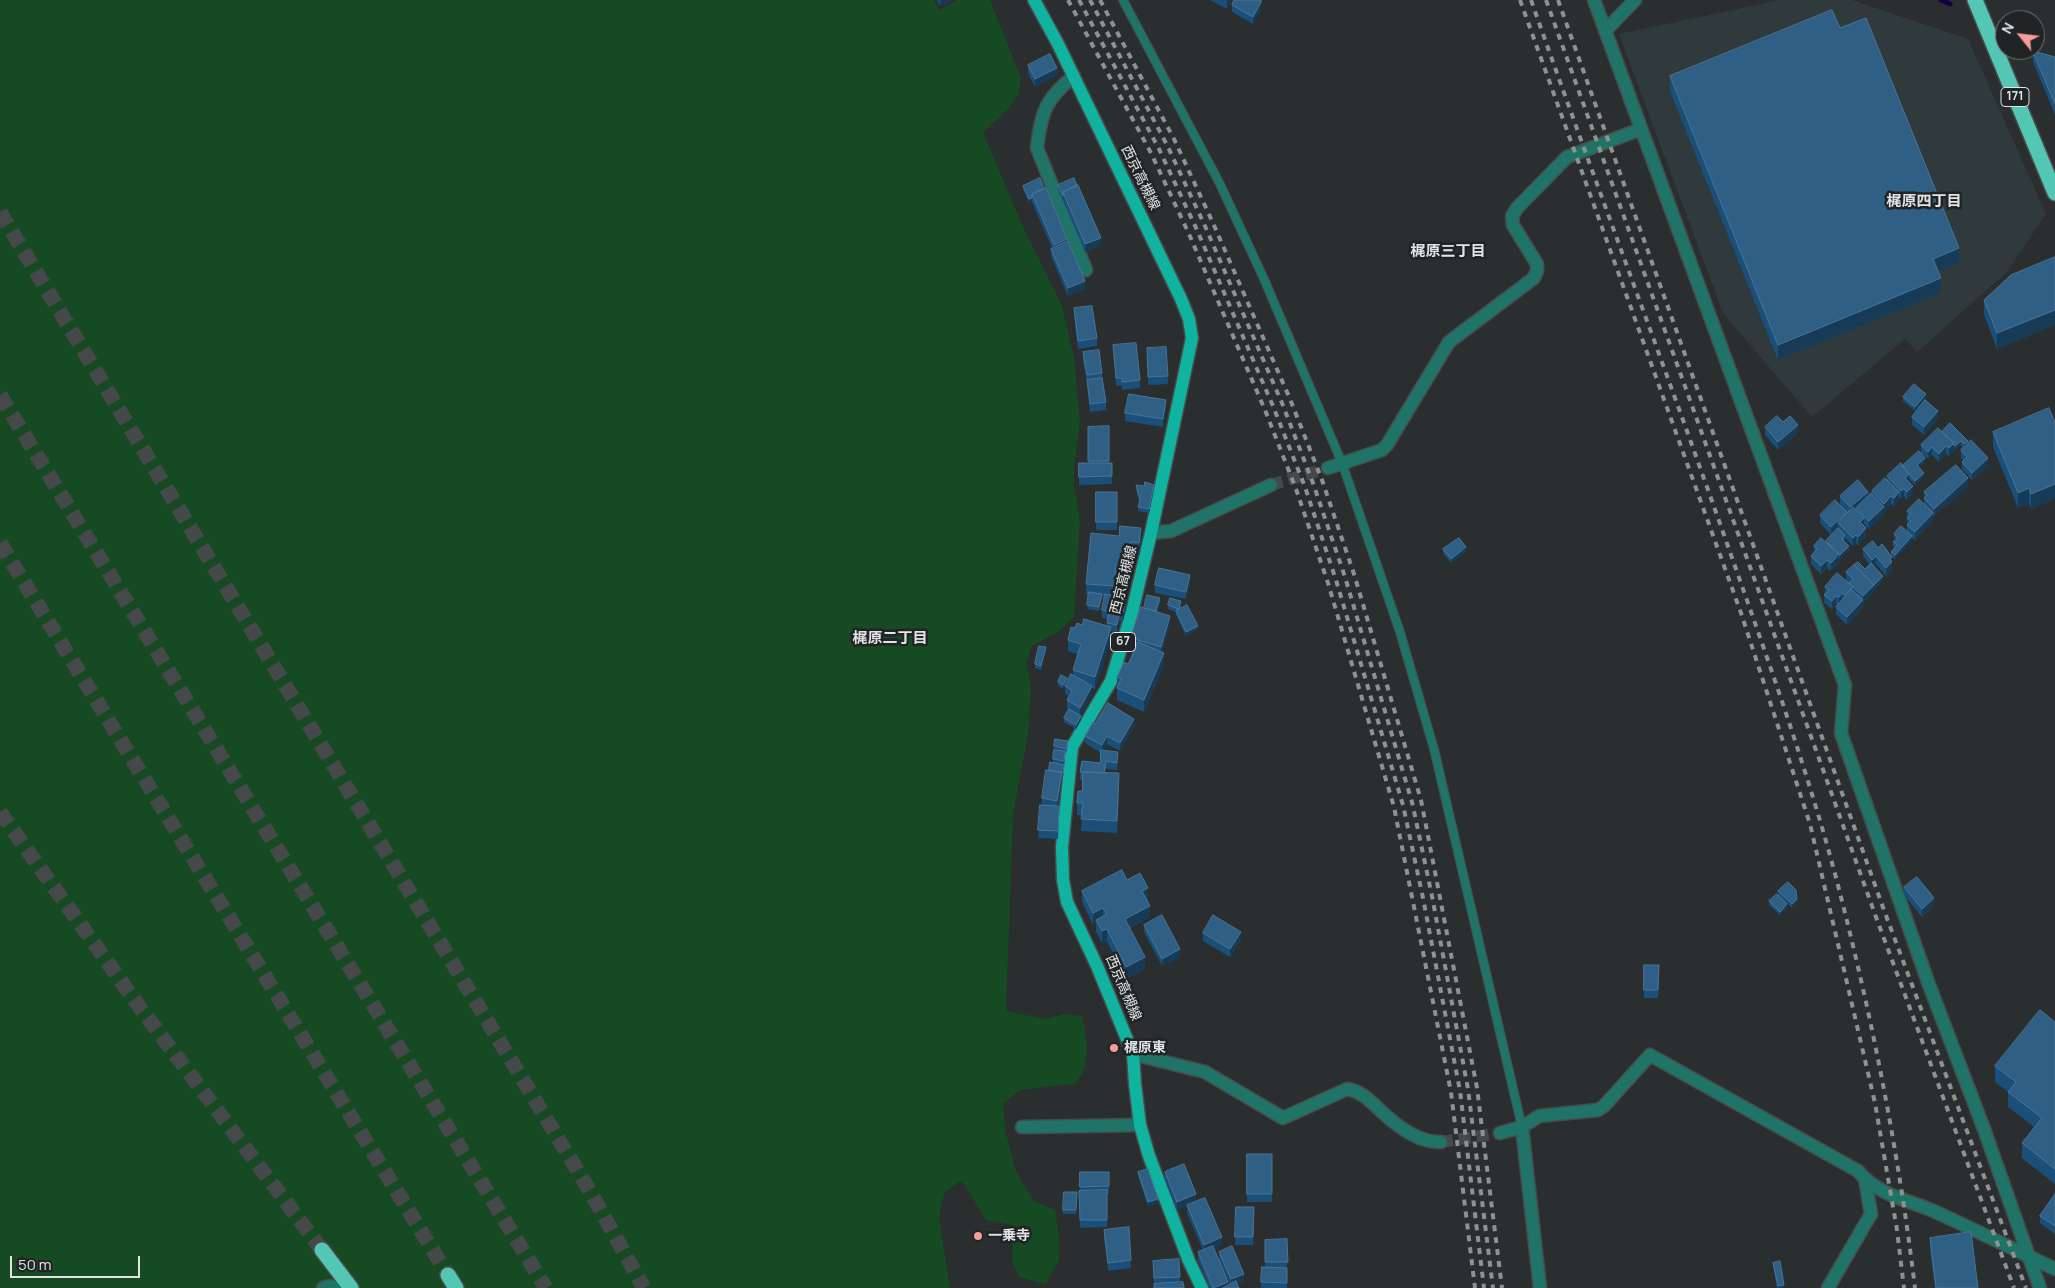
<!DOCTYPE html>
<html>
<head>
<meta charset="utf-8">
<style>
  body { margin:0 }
  #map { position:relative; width:2055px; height:1288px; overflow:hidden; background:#2a2e2f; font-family:Manrope,sans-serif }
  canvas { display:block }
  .north { position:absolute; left:1995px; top:10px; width:50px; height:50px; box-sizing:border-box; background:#212425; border:1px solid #6e7071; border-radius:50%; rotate:299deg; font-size:14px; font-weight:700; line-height:20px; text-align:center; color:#e1e3e4 }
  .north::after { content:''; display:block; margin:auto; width:18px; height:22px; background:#f59b98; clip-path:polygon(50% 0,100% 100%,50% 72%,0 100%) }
  .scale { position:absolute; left:10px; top:1256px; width:130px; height:22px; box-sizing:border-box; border:2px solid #e1e3e4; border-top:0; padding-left:6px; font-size:15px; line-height:18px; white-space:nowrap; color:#e1e3e4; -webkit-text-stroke:4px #212425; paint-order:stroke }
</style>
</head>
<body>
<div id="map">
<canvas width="2055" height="1288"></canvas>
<div class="north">N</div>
<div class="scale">50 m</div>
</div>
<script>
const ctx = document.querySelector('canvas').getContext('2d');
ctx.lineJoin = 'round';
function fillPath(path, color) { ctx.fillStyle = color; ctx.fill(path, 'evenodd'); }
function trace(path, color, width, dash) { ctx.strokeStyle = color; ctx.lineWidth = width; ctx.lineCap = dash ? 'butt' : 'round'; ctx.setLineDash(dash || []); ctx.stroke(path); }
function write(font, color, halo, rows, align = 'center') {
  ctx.font = font + ' Manrope,"Noto Sans JP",sans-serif'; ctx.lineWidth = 5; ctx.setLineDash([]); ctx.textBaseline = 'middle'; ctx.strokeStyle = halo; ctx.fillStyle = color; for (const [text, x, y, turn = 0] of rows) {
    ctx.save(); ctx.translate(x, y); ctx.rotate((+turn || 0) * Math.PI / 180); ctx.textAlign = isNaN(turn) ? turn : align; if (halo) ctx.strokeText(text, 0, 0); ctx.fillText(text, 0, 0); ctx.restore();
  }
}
fillPath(new Path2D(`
  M1780,0H1852L1968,39L2046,214L2007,272L1917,352L1905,339L1812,417L1723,313L1619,34Z`), '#303a3d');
fillPath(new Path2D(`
  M0,0H934L939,10L958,0H990L1021,78L1018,95L1008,109L983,132L1021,223L1062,306L1075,363L1080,423L1074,467V486L1080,520L1074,617L1058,632L1032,646L1026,663L1031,688L1028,733L1013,816L1006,1011L1045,1019L1064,1014L1082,1016C1088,1041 1092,1063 1075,1084L1020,1090L1003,1104L1006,1133L1016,1172L1034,1201L1055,1210L1059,1235V1260L1046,1284L1019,1277L1012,1261L1013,1225L986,1220L964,1184L959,1182L944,1193L939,1217L950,1288H0Z`), '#164a22');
trace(new Path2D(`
  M1941,0L1950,4`), '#130048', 5);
trace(new Path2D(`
  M1271,485L1328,468
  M1441,1142L1500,1133`), '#45494a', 12, [12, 6]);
trace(new Path2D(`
  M0,212L591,1193L644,1288
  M0,395L546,1288
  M0,543L448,1275
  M0,812L141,1009L322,1250`), '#45494a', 15, [15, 8]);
const lane = new Path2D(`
  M1123,0L1220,184L1264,279L1342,463L1400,632L1434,749L1522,1127`);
const street = new Path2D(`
  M1594,0L1845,685L1841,733L1928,982L1984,1129L2040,1288
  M1605,31L1635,0
  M1074,76C1046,98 1041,112 1037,148L1086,270
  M1328,468L1382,450L1387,445L1449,342L1534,278L1537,271V264L1513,225L1512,216L1517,208L1567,157L1641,129
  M1151,533L1171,531L1271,485
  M1133,1054L1205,1072L1283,1118L1347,1089C1362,1091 1371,1102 1382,1112C1397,1126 1420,1143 1441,1142
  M1022,1127L1140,1125
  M1522,1127L1540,1288
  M1500,1133L1522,1127L1539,1116L1598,1110L1604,1106L1650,1055L1858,1171C1878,1196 1910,1200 1938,1213C1977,1231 2016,1250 2055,1269
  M323,1288L328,1286L344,1288
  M1828,1288L1871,1214L1865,1179`);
const primary = new Path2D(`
  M1034,0L1058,44L1181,299L1189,319L1192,338L1151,533L1132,612L1111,681L1072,747L1062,847L1063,880L1067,902L1097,966L1133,1054L1135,1084L1140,1125L1149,1156L1189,1261L1202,1288`);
const highway = new Path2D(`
  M1975,0L2055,193
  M322,1250L351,1288
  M448,1275L456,1288`);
trace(lane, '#474b4c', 10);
trace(street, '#474b4c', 15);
trace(primary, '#474b4c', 15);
trace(highway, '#474b4c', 18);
trace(lane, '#1f7367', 8);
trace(street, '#1f7367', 12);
trace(primary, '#10b39f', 12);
trace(highway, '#53c6b4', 15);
trace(new Path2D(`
  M1068,0L1151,153L1189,234L1265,410L1296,489L1328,583L1394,807L1451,1092L1475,1288
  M1079,0L1159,149L1197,230L1273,406L1305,487L1336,580L1403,805L1423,898L1460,1091L1484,1288
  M1090,0L1167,145L1205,226L1282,403L1313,483L1345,577L1412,802L1432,896L1468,1089L1493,1288
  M1100,0L1175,141L1213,223L1290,399L1322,480L1354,574L1421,800L1477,1088L1502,1288
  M1520,0L1741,613L1810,824L1875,1103L1897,1230L1904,1288
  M1531,0C1594,179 1661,356 1724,535C1763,646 1803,756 1834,870C1870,1007 1898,1147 1915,1288
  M1546,0L1876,917L2014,1288
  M1558,0L1885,913L2026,1288`), '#8f9293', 4, [6, 6]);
fillPath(new Path2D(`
  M937,0H952L940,6Z
  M1210,0H1231L1227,9Z
  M1232,5L1261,9L1253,24L1232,12Z
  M1840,28L1959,263L1938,272L1941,293L1778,360L1670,91V76Z
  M2033,51L2055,57V115L2033,62Z
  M1028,65L1057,75L1035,87L1028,73Z
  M1040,178L1067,241L1085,289L1068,296L1051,256V249L1052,248L1032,202L1029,203L1023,189V186Z
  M1058,185L1101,245L1085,252L1058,189Z
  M2055,257V325L1997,349L1984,315V300Z
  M1074,308L1097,338V346L1078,349L1074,316Z
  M1113,345L1140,380V388L1122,390V385L1116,386Z
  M1147,348L1168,376V384L1148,385Z
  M1083,352L1102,373L1106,402V410L1090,412L1087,383L1083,360Z
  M1903,397L1926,398L1915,411L1903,401Z
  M1166,408L1163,427L1125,421V413Z
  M1912,417L1938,418L1924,435L1912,425Z
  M2055,423V499L2031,509L2029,504L2018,508L1993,447V432Z
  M1109,426V463H1112V484L1079,485V463H1088V427Z
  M1765,427L1798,433L1778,450L1765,435Z
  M1942,432L1968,444L1988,465L1972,480L1962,469V462L1963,460L1961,458V450L1964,448L1961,445L1955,450L1954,448V451L1949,456L1946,454L1939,462L1932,455L1928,459L1921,453L1925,461L1919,467L1924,477L1915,485L1909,479V482L1913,494L1907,500L1904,496L1901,499L1899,497V500L1894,506L1891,504L1884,511V515L1869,529L1864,524V526L1866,536L1858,545L1856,543L1853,546L1845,538L1844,541L1849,550L1840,559L1839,558V562L1831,571L1827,568L1821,574L1811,564V556L1814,553V546L1826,542V541L1838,528L1831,535L1820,523V515L1847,514L1848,513L1840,504V496L1868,497L1872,494V491L1887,480V476L1921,453V445Z
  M1136,485L1154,488L1149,513L1138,511L1139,502L1136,488Z
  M1968,486L1934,516H1933V521L1915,540L1912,538V540L1895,559L1892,557V570L1886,576L1876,564L1874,566L1883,580L1874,589V592L1863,603V608L1847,625L1836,614V607L1838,604H1836L1832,609L1824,603L1825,587L1849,584L1846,580V572L1865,569L1870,565L1863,556V549L1878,548L1891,555V552L1895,548L1893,546V542L1896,540L1894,538V534L1907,532V511L1924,504V492Z
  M1096,492H1117V530H1096Z
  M1091,533L1141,540L1139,555L1131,554L1128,578L1116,577L1114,596L1126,606L1123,621H1119L1117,632L1111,631V639L1095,689L1092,688V694L1080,715L1081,720L1076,729L1064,722V718L1069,709L1067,708V700L1069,696L1065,694V686L1073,675V670L1077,654L1068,651V640L1075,628L1082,625L1107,626V619L1102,618V610L1105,597L1102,596L1099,611L1087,609L1089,595H1086V584Z
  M1443,549L1466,551L1451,563L1443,553Z
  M1190,583L1186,599L1155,593V585Z
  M1160,602L1157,612L1170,624L1162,652L1164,665L1144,712L1117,700V677L1128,664L1136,647L1131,646V638L1144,608Z
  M1168,605H1181L1180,609L1198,629L1186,636L1176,615V612L1168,609Z
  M1046,651L1041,670L1035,668V664Z
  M1058,682H1067L1063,689L1058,686Z
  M1095,724L1134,726L1120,751L1107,744L1103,751L1118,760L1117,770L1106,769L1105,773L1119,785L1117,833L1081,831L1082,815H1077V803L1082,791L1083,780H1080V772L1100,763L1101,753L1085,743V736Z
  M1068,745L1066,753H1065L1064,768L1063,777L1062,776L1058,806L1059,814L1058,839L1038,838L1042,798L1049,770L1053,763L1054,746Z
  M1127,880L1148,899L1147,900L1150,917L1130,928L1145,969L1126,979L1107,941L1102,943L1096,931V923L1093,925L1082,902V891Z
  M1904,887L1934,906L1922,917L1904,895Z
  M1778,891L1797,903L1792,908L1778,895Z
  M1769,901L1787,908L1780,915L1769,905Z
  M1144,925L1180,957L1162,966L1144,932Z
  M1203,933L1241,940L1230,957L1203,941Z
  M1644,965H1659L1658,998H1644Z
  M2055,1022V1184L2022,1158V1143L2034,1127L2008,1107V1092L1995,1082V1066Z
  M1247,1154H1272V1202H1247Z
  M1080,1172H1109V1194H1107V1227L1080,1228Z
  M1138,1172L1158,1203L1148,1206L1138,1176Z
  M1165,1172L1196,1201L1222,1245L1214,1248L1228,1285L1230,1284L1219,1260V1252L1244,1281L1237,1284L1239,1288H1210L1198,1260V1252L1203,1250L1187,1213V1206L1177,1210L1165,1180Z
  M1064,1192H1077L1076,1214H1063Z
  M2055,1194V1234L2040,1223V1216Z
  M1236,1207H1254L1253,1245H1235Z
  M1129,1227L1131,1268L1108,1271L1104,1238V1230Z
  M1930,1238L1978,1288H1935L1930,1249Z
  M1287,1239V1288H1261L1262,1267H1265V1240Z
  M1153,1261L1180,1277V1282L1154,1288Z
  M1773,1263L1784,1288H1777L1773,1266Z`), '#194f79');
fillPath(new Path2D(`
  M940,0H952L940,6Z
  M1227,0H1231L1227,9Z
  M1261,2V9L1253,24V17Z
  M1057,68V75L1035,87V79Z
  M1032,198V202L1029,203V199Z
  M1101,238V245L1085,252V244Z
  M1067,239V247L1054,253V245Z
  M1959,248V263L1933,274V259Z
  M1941,278V293L1778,360V345Z
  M1085,281V289L1068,296V288Z
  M2055,310V325L1997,349V333Z
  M1926,394V398L1915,411V407Z
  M1166,400V408L1163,427V419Z
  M1938,411V418L1924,435V427Z
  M1798,425V433L1778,450V442Z
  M1961,441V445L1955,450V446Z
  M1968,441V444L1964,448V444Z
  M1954,443V451L1949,456V448Z
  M1946,446V454L1939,462V454Z
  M1932,447V455L1928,459V452Z
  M1925,458V461L1917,469V465Z
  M1988,458V465L1972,480V473Z
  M1924,473V477L1915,485V481Z
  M1909,474V481L1905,485V478Z
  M1968,478V486L1934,516V509Z
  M2055,484V499L2031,509V494Z
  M1154,485V488L1149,513V509Z
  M1913,486V494L1907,500V492Z
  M2029,488V504L2018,508V493Z
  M1904,489V496L1901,499V491Z
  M1868,492V499L1856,508V510L1850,515V507Z
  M1899,492V500L1894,506V498Z
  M1891,496V504L1884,511V504Z
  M1884,507V515L1869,529V521Z
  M1847,512V519L1838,523V528L1831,535V527Z
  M1933,513V521L1915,540V532Z
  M1864,518V526L1860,522Z
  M1141,528V540L1139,555V543Z
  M1866,528V536L1858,545V537Z
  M1856,535V543L1853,546V538Z
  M1912,536V540L1895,559V555Z
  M1131,542V554L1128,578V566Z
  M1849,546V550L1840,559V555Z
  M1466,547V551L1451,563V559Z
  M1839,554V562L1831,571V563Z
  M1876,556V564L1872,567V560Z
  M1892,557V570L1886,576V568L1890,559Z
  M1827,560V568L1821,574V566Z
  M1116,565V577L1114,598V586Z
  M1190,575V583L1186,599V592Z
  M1883,576V580L1874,589V592L1863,603V608L1847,625V617L1863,600V596Z
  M1842,593V600L1839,605V597Z
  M1836,596V604L1832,609V601Z
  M1126,598V606L1123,621V613Z
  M1160,598V602L1156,615V611Z
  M1119,613V621L1117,632V625Z
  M1170,616V624L1161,655V647Z
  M1198,626V629L1186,636V632Z
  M1111,627V639L1095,689V677Z
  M1046,647V651L1041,670V666Z
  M1164,653V665L1144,712V700Z
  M1067,678V682L1063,689V685Z
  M1092,686V694L1080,715V708Z
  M1081,716V720L1076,729V725Z
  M1134,719V726L1120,751V743Z
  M1107,736V744L1102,753V745Z
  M1062,772V780L1057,808V801Z
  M1119,773V785L1117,833V821Z
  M1148,888V899L1142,902V891Z
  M1934,898V906L1922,917V909Z
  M1797,899V903L1792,908V904Z
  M1787,904V908L1780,915V912Z
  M1150,906V917L1125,930V919Z
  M1103,908V920H1096V923L1093,925V913Z
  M1107,929V941L1102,943V931Z
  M1241,932V940L1230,957V949Z
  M1180,949V957L1162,966V959Z
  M1145,957V969L1126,979V967Z
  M1196,1194V1202L1177,1210V1202Z
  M1158,1199V1203L1148,1206V1202Z
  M1222,1237V1245L1204,1253V1245Z
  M1244,1274V1281L1231,1287V1279Z
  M1228,1282V1288H1213Z
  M1784,1285V1288H1778V1286Z`), '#173b57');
const building = new Path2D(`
  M1234,0H1261V2L1253,17L1232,5Z
  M1832,10L1840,28L1866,18L1959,248L1933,259L1941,278L1778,345L1670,76Z
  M2033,51L2055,57V104Z
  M1050,54L1057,68L1035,79L1028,65Z
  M1040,178L1044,189L1032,194V198L1029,199L1023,186Z
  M1074,178L1077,186L1063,192V196L1058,185Z
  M1078,185L1101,238L1085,244L1063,192Z
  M1046,188L1067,239L1054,245L1032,194Z
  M1068,241L1085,281L1068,288L1051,249Z
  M2055,257V310L1997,333L1984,300L2011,275Z
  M1092,306L1097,338L1078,341L1074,308Z
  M1136,343L1140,380L1122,382V378H1116L1113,345Z
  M1166,347L1168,376L1148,377L1147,348Z
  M1099,350L1102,373L1087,375L1083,352Z
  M1102,378L1106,402L1090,404L1087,380Z
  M1914,384L1926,394L1915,407L1903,397Z
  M1129,394L1166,400L1163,419L1125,413Z
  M1925,400L1938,411L1924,427L1912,417Z
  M2049,408L2055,423V484L2031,494L2029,488L2018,493L1993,432Z
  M1777,416L1783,422L1790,416L1798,425L1778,442L1765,427Z
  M1950,423L1968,441L1964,444L1961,441L1955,446L1953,444L1954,443L1942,432Z
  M1109,426V461H1088V427Z
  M1938,428L1954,443L1949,448L1946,446L1939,454L1932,447L1928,452L1921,445Z
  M1971,440L1988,458L1972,473L1962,462L1967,457L1961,450Z
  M1919,451L1925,458L1917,465L1924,473L1915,481L1902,466Z
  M1079,463H1112V476L1079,477Z
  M1901,463L1909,474L1905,478L1913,486L1907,492L1904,489L1901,491L1887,476Z
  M1956,465L1968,478L1934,509L1924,498L1927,495L1924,492Z
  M1885,478L1899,492L1894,498L1891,496L1884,504L1872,491Z
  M1858,480L1868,492L1850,507L1840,496Z
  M1145,482L1154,485L1149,509L1138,507L1140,500L1136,485L1144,486Z
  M1096,492H1117V522H1096Z
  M1871,493L1884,507L1869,521L1856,508Z
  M1919,499L1933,513L1915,532L1907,525L1911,521L1907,518L1911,514L1907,511Z
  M1835,500L1847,512L1831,527L1820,515Z
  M1853,507L1864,518L1860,522L1866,528L1858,537L1856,535L1853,538L1838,523Z
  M1120,526L1141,528L1139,543L1131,542L1128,566L1116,565L1114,586L1086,584L1091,533L1119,536Z
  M1901,526L1912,536L1895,555L1891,552L1897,545L1893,542L1898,538L1894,534Z
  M1838,528L1845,535L1842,539L1849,546L1840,555L1826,541Z
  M1459,538L1466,547L1451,559L1443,549Z
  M1821,538L1839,554L1831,563L1827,560L1821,566L1811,556L1817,549L1814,546Z
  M1873,541L1878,548L1882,544L1892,557L1890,559L1892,562L1886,568L1876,556L1872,560L1863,549Z
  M1858,562L1865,569L1871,563L1883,576L1874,585L1854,565Z
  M1854,565L1874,585L1863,596L1849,583L1853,579L1846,572Z
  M1159,568L1190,575L1186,592L1155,585Z
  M1837,573L1853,587L1845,595L1842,593L1839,597L1836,596L1832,601L1824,595L1829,590L1825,587Z
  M1852,590L1863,600L1847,617L1836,607Z
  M1089,592L1102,594L1099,607L1087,605Z
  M1105,594L1126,598L1123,613H1119L1117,625L1107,623L1109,612L1102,610Z
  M1147,595L1160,598L1156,611L1144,608Z
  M1170,598L1181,601L1179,609L1168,605Z
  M1187,605L1198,626L1186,632L1176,611Z
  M1141,607L1170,616L1161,647L1131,638Z
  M1084,619L1111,627L1095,677L1073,670L1081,644L1068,640L1071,627L1075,628L1077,623L1082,625Z
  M1138,642L1164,653L1144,700L1117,688L1121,679L1117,677L1124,662L1128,664Z
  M1039,646L1046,647L1041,666L1035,664Z
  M1071,674L1092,686L1080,708L1067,700L1072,691L1065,686Z
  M1061,675L1067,678L1063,685L1058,682Z
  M1108,703L1134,719L1120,743L1107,736L1102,745L1085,736L1093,722L1095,724Z
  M1069,709L1081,716L1076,725L1064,718Z
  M1055,739L1068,741L1066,749L1054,746Z
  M1054,750L1065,751L1064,761L1053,759Z
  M1101,750L1118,752L1117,763L1106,761L1104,773L1083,772H1080L1082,761L1100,763Z
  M1050,762L1064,765L1063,773L1049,770Z
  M1046,770L1062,772L1057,801L1042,798Z
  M1083,772L1119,773L1117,821L1081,819L1083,803H1077L1078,791H1082Z
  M1040,805L1059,806L1058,831L1038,830Z
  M1122,870L1127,880L1140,873L1148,888L1142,891L1150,906L1125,919L1145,957L1126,967L1107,929L1102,931L1096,920L1107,914L1103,908L1093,913L1082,891Z
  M1917,877L1934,898L1922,909L1904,887Z
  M1788,882L1796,890L1797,899L1792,904L1778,891Z
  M1777,894L1787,904L1780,912L1769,901Z
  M1162,915L1180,949L1162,959L1144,925Z
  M1213,915L1241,932L1230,949L1203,933Z
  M1644,965H1659L1658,990H1644Z
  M2040,1010L2055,1022V1169L2022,1143L2042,1118L2008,1092L2016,1082L1995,1066Z
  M1247,1154H1272V1194H1247Z
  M1184,1164L1196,1194L1177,1202L1165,1172Z
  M1148,1169L1158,1199L1148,1202L1138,1172Z
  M1080,1172H1109V1186L1080,1187Z
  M1107,1190V1220H1080L1079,1191Z
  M1064,1192H1077L1076,1210H1063Z
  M2055,1194V1226L2040,1216Z
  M1205,1198L1222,1237L1204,1245L1187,1205Z
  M1236,1207H1254L1253,1237H1235Z
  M1129,1227L1131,1260L1108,1263L1104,1230Z
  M1971,1232L1978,1288H1936L1930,1238Z
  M1287,1239L1288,1262H1265V1240Z
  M1213,1246L1228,1282L1213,1288L1198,1252Z
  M1232,1246L1244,1274L1231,1279L1219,1252Z
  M1179,1259L1180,1277L1154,1278L1153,1261Z
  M1780,1261L1784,1285L1778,1286L1773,1263Z
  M1262,1267L1287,1268V1283L1261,1282Z
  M1236,1281L1239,1288H1223Z
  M1183,1282L1184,1288H1154V1284Z`);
fillPath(building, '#2f5f85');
trace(building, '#4a7494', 1);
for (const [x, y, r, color] of [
  [1114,1048,5,"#f59b98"],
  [978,1236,5,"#f59b98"]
]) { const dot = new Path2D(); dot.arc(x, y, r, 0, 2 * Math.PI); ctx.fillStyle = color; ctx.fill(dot); trace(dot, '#212425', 2); }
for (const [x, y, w] of [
  [2015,97,28],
  [1123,642,25]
]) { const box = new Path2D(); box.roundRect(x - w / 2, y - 9.5, w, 19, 4); ctx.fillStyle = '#212425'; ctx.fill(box); trace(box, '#e1e3e4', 1); }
write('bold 12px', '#e1e3e4', null, [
  ["171",2015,97],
  ["67",1123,642]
]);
write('14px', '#e1e3e4', '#212425', [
  ["西京高槻線",1140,178,64],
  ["西京高槻線",1124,580,-76],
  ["西京高槻線",1123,988,67]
]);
write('bold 14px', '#e1e3e4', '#212425', [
  ["梶原東",1124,1048],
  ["一乗寺",988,1236]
], 'left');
write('bold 15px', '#e1e3e4', '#212425', [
  ["梶原四丁目",1924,202],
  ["梶原三丁目",1448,252],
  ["梶原二丁目",890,639]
]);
</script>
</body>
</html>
